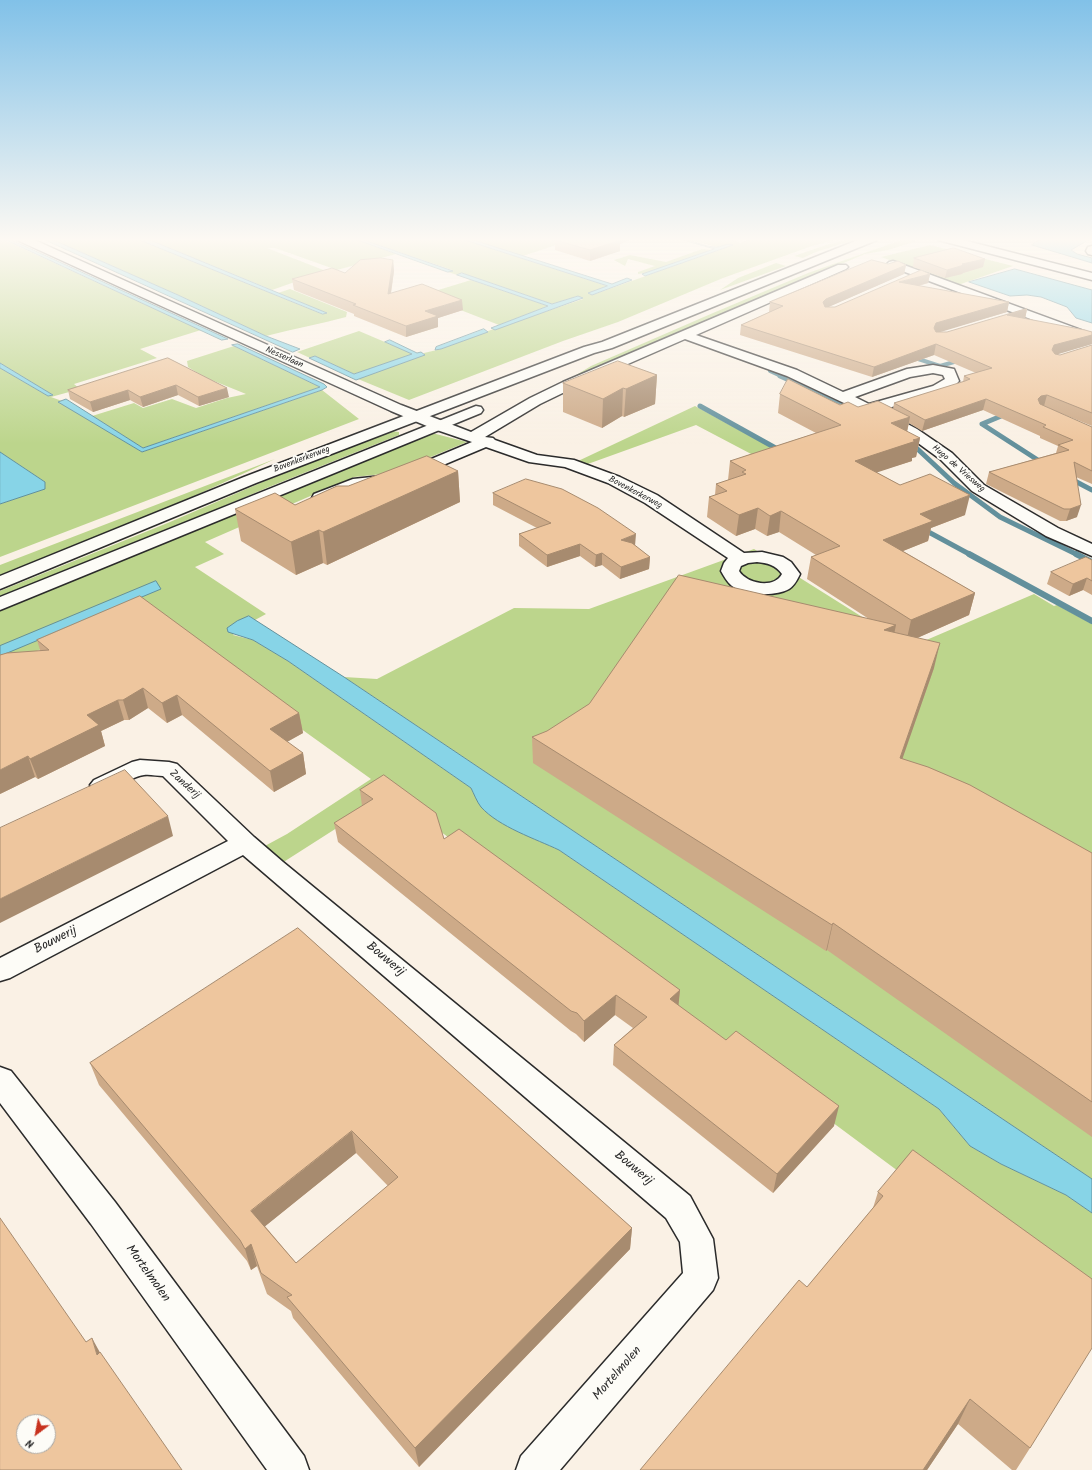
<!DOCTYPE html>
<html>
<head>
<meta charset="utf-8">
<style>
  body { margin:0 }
  #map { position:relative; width:1092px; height:1470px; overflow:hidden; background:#faf1e5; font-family:Kalam,sans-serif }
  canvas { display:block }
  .north { position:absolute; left:16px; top:1414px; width:40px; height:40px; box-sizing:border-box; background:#fdfcf7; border:1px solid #a9a8a5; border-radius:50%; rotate:212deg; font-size:11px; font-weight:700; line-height:16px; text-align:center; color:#2b2b2b }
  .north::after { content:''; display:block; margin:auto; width:14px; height:18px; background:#c8321e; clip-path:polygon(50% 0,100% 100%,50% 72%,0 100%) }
</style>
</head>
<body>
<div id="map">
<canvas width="1092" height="1470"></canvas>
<div class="north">N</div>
</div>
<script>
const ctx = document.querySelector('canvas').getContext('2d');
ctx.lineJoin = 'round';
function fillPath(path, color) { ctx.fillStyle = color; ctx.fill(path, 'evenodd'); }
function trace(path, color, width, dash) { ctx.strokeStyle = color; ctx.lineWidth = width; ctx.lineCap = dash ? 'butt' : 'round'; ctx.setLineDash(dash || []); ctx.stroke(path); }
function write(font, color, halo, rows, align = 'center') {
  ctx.font = font + ' Kalam,sans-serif'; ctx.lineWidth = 4; ctx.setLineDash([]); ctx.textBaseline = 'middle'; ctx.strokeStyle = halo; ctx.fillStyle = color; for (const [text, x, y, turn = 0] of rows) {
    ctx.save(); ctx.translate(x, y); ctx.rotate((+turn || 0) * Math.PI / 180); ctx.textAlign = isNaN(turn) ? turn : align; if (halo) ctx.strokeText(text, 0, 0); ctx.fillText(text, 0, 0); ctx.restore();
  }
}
fillPath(new Path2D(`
  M0,238L201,330L140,349L157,358L74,384L80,389L51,397L62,401L59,402L142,452L322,390L359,419L0,557V504L33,492L45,482L0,452V368L48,396L53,395L0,363Z
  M49,238H135L322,314L326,313L278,293L290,289L347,312L346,317C320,324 293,329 266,336L178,295Z
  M145,238H352L396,254L337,270L275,248H267L326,271L272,290Z
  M358,238H459L607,286L592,295L733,245L729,244L717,247L683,238H743L735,241L740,243L752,238H843L812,246L723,278L618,322L563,341L409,400L358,379L424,355V353L441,349L488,331L583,299L578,296L552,304L462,273L457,275L448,272L452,270Z
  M467,238H577L523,256Z
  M854,238H860L816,252L803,258L794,256L826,245Z
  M907,238L917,241L888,250L865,254L568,380L591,366L713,313L808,273Z
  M930,245L1013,266L958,285L881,257Z
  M702,249L711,250L646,273L638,274V272L655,266L628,259L625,266L614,260L630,255L666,262Z
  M776,263L786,266L720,290L738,278Z
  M471,280L548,306L499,325L422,295Z
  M359,331L413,354L354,374L315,356L310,358L297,352Z
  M234,346L320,387L143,448L92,416L134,403L143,408L172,399L196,408L227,398L246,394L204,377L188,367L187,361Z
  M695,406L809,468L793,476L696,425L585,465L576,462Z
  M391,431L399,432V435L269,487L122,549L0,599V591L170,522L265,481L381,434Z
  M432,433L467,442L392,473L354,477L205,542L224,554L195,567L266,614L255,620L249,616L233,635L253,640L288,661L471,788L481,806L511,828L559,850L939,1109L970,1146L1001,1164L1066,1195L1092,1213V1315L390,794L282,863L263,847L287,834L371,779L162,629L129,611L0,667V611Z
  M275,459L140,521L0,576V565Z
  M754,549L910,647L1034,594L1054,606L1057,605L1092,624V1179L344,677L377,679L514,608L589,609Z`), '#bcd58c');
const water = new Path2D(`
  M2,238H7L228,339L222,340Z
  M41,238H49L178,295L266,336L300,349L293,352Z
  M135,238H145L327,313L323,314Z
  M352,238H358L453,271L448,272Z
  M459,238H467L612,284L627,278L632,280L592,295L588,293L607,286Z
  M676,238C689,238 706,248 717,247C724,246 727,243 733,245L645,276L642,274L714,249Z
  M1042,238H1092L1071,250L1077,254L1092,258V263L1032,245Z
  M1015,269L1092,290V323L1076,318L1067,307L1041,297L1027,295L1010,296L969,282Z
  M462,273L552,304L578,296L583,298L495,330L491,328L548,306L457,275Z
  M484,329L488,332L441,349L435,350L436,347Z
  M390,340L417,353L421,352L425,355L356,380L309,358L315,356L354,374L412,354L385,342Z
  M238,344L324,384L327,387L322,390L142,452L58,402L66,399L143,448L320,387L232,345Z
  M0,363L53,395L48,396L0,368Z
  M0,452L45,482V489L0,504Z
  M156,581L161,589L0,656V646Z
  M249,616L344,677L1092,1179V1213L1066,1195L1001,1164L970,1146L939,1109L559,850C536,839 499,827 481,807C477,802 474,794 471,788L288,661L253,640L228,632L227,628L237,621Z`);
fillPath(water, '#87d4e7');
trace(water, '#62909c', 1);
trace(new Path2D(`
  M912,357L940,366L961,360
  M770,371L783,377`), '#62909c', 4);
trace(new Path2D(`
  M780,376L850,407
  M700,406L781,451
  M1006,414L982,424L1044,464
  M910,442L954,483L1000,517L1078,555
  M1069,478L1092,490
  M923,529L971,555`), '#62909c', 5);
trace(new Path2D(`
  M969,554L1092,621
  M1076,554L1092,562`), '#62909c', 6);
const minor = new Path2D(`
  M16,238H30L401,405L471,432L530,398L563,382L838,265H846L848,267L846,269L696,335L797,370L843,392L907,369L933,365L954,369L959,381C950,394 898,405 881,410L917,429L952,453L984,485L1058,528L1092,544V556L1046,536L972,491L940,459L907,435L863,412L787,376L685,339L573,388L540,404L485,437L493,438L495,440L537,455L574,460L620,477L657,495L744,553L762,552L783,557L791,562L800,574C797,580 795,585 789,589C775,597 745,595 732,586C727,582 724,576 721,571L724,563L728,558L645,503L608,483L565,467L529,462L486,447L417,476L411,478L405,476L403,473L405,470L472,442L434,429L391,411L17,240ZM933,373L943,375L945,379L933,386L869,404L855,397L910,377ZM757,562C767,563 776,565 782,574C774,589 747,584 739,571L741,566L748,563Z
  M1092,246V255L1088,254L1086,251L1088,247Z
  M893,261L1092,334V342L889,266L887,264L889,262Z
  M391,475L397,477L399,480L397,483L362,487L320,503L314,502L312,498L314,494L353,479Z
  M140,760L169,762L177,764L254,837L283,862L690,1196L713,1239L718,1278L713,1290L560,1470H516L521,1456L683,1273L680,1242L666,1218L243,855L10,978L0,981V958L228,841L163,776C157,776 149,774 144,775C126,777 116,796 94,790L90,785L94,780L132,762Z
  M0,1067L11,1071L115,1202L304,1456L309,1470H267L91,1224L0,1103Z`);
const tertiary = new Path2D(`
  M937,238H955L1092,273V280L938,240Z`);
const secondary = new Path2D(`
  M863,238H878L877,240L612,348L594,353L256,483L0,589V576L244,477L584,347L602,342Z
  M476,406L481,407L483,410L481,413L0,610V597Z`);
trace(minor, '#2b2b2b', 3);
trace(tertiary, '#2b2b2b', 3);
trace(secondary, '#2b2b2b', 3);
fillPath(minor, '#fdfcf7');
fillPath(tertiary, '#fdfcf7');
fillPath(secondary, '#fdfcf7');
fillPath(new Path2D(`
  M560,238H635L620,244V251L590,261L555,250V240Z
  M914,258L985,259L983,267L963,273L962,274L945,278L913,267Z
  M393,260L394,271L391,294L463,310L438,318V327L406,337L354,316V314L294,290L292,279L345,273Z
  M888,264L906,265L904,274L828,307H835L930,274L928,283L919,286L1009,302L1007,312L938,332H947L1027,309L1025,319L1092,332V344L1056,354L1060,355L1092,345V426L1043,406L1092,427V484L1076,477L1077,517L1066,521H1060L986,484L989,472L1056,453L1058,446L1040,438V436L983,410L922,431L909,423L907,432L920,438L916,457L912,458V461L876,472L900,485L965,515L931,528L928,541L903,551L975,593L969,615L917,638L934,668L902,758L1092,853V1137L827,950L826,951L533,763L532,737L869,619L807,579L811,557L816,555L779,532L767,536L755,529L736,536L707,517L709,497L715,495L716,484L728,480L730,461L816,433L778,413L780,394L858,407L893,409L894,403L963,382L964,376L976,373L934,355L872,377L740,335L741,325L770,312H769L770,302Z
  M168,358L229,397L199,406L178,395L143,407L130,400L93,412L70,399L68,390Z
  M657,375L655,404L624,417L622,416L602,428L563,412V383Z
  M458,471L460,502L327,565L323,563L296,575L241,541L235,509L295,505L348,486Z
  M493,493L635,546L650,557L649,569L620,579L602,565L595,567L580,556L547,567L519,546V534L537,528L493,505Z
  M1092,560V595L1083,590L1069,596L1047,584L1051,572Z
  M37,640L299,713L303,733L287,742L303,753L306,774L274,792L182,715L167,723L148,708L129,720H124L101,731L105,746L38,779L35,777L0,794L40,650Z
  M360,790L444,839L680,990L678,1005L834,1126L773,1193L613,1065L614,1045L633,1028L615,1015L584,1042L576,1034L571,1031L338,842L334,823L362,806Z
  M298,928L632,1228L630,1249L419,1467L293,1318L291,1311L267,1294L257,1266L251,1270L247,1261L99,1085L90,1063ZM356,1153L388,1186L296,1263L265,1226Z
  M913,1150L1030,1448L1016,1470H1012L958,1424L927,1470H640L807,1287L873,1208L878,1192Z`), '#cdaa88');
fillPath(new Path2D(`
  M613,238H635L620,244V251L590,261V250Z
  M985,259L983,267L963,273L962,274L945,278L947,270L962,264Z
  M393,260L394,271L389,305L388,294Z
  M906,265L904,274L824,309L823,302L826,299Z
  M930,274L928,283L897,291L899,282Z
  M462,300L463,310L438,318V327L406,337V326L425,311Z
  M1009,302L1007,312L934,334V328L936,323Z
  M1027,309L1025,319L1007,315Z
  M1092,335V344L1052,356V350L1054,345Z
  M936,344L934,355L872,377L874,367Z
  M657,375L655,404L624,417L626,389Z
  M176,385L178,395L143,407L140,397Z
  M227,388L229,397L199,406L198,397Z
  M623,388L622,416L602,428L603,399Z
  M128,390L130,400L93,412L90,402Z
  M1047,395L1044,406L1038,407V399L1041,396Z
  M986,399L983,410L922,431L925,420Z
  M910,417L906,436L891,423Z
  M920,438L916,457L912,458V461L851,481L855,461Z
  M458,471L460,502L327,565L323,532Z
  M970,495L965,515L931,528L928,541L878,561L883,540L920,514Z
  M1081,505L1077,517L1066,521L1070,509Z
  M758,508L755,529L736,536L739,515Z
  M781,511L779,532L767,536L770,516Z
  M319,530L323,563L296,575L291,542Z
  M636,534L635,546L621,540Z
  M580,544V556L547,567V555Z
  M602,553V565L595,567L596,555Z
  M650,557L649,569L620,579L621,567Z
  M1087,578L1083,590L1069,596L1073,584Z
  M975,593L969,615L906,643L911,620Z
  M896,625L891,649L884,630Z
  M940,643L934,668L894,783L900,758Z
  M143,688L148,708L129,720L123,700Z
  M177,695L182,715L167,723L162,703Z
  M118,700L124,720L101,731L105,746L38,779L30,759L87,715Z
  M299,713L303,733L274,749L270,729Z
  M303,753L306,774L274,792L270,771Z
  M28,756L35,777L0,794V770Z
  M168,816L173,836L0,923V899Z
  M833,923L827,950L826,951L832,925Z
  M680,990L678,1010L670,999Z
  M616,995L615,1015L584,1042V1021Z
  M839,1106L834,1126L773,1193L777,1174Z
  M352,1131L356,1153L258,1232L251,1211Z
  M632,1228L630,1249L419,1467L415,1448Z
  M251,1244L257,1266L251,1270L245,1249Z
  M92,1338L103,1358L97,1355Z
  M970,1399L958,1424L927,1470H923Z`), '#a78b6f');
const building = new Path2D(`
  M560,238H614L621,240L590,250L555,240Z
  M954,248L985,259L962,264L964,265L947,270L914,258Z
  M381,258L393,260L388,294L422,284L462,300L425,311L438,316L406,326L353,305L356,304L292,279L332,268L345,273L360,260Z
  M872,260L888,264L898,261L906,265L826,299L823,302L825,307H835L921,270L930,274L899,282L1009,302L936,323L934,328L936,332H947L1025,309H1027L1007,315L1085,330L1092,332V335L1054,345L1052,350L1055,354L1060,355L1092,345V413L1047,395L1041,396L1038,399L1040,404L1092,427V471L1074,462L1081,505L1070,509H1064L989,472L1069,450L1058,445L1073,440L1043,427L1046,425L986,399L925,420L894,403L965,381L970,379L964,376L992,368L936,344L874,367L741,325L783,306L770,302Z
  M168,358L227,388L198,397L176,385L140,397L128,390L90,402L68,390Z
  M618,361L657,375L626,389L623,388L603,399L563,383Z
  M788,379L840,405L848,402L858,407L878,401L910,417L891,423L920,438L913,440L916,441L855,461L900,485L930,474L970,495L920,514L933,521L883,540L975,593L911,620L811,557L840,546L781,511L770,516L758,508L739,515L709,497L727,491L716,484L746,474L742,472L746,470L730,461L841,425L780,394Z
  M427,456L458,471L323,532L319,530L291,542L235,509L275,493L295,505L337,486H348Z
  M526,479L562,489L598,508L636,534L621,540L632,543L650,557L621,567L602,553L596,555L580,544L547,555L519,534L551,523L493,493Z
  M1086,557L1092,560V581L1087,578L1073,584L1051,572Z
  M679,575L896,625L884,630L940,643L900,758L928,767L970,785L1092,853V1102L833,923L832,925L532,737L547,731L589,704Z
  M140,596L299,713L270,729L303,753L270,771L177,695L162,703L143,688L123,700H118L87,715L99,725L30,759L28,756L0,770V655L7,653L49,650L37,640Z
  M125,770L168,816L0,899V828Z
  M384,775L436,813L444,839L459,829L680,990L670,999L726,1040L736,1031L839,1106L777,1174L614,1045L647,1017L616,995L584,1021L577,1013L571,1011L334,823L373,799L360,790Z
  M298,928L632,1228L415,1448L287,1297L292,1295L261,1273L251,1244L245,1249L240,1240L90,1063ZM352,1131L398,1177L296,1263L251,1211Z
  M913,1150L1092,1279V1348L1030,1448L970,1399L923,1470H640L799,1280L807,1287L883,1196L878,1192Z
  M0,1218L86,1342L92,1338L97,1355L100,1352L182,1470H0ZM24,1422H48V1446H24Z`);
fillPath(building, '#eec69e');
trace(building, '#a78b6f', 1);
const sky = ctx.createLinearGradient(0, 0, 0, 444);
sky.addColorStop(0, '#81c1e8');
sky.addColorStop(0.54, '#fdf9f3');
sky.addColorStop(1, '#fdf9f300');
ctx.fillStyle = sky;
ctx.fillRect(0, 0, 1092, 444);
write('9px', '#2b2b2b', '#fdfcf7', [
  ["Nesserlaan",284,358,24],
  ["Bovenkerkerweg",302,460,-21],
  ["Hugo de Vriesweg",958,469,41],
  ["Bovenkerkerweg",635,493,28]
]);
write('11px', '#2b2b2b', '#fdfcf7', [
  ["Zanderij",184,785,42]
]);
write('13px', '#2b2b2b', '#fdfcf7', [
  ["Bouwerij",56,941,-27],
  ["Bouwerij",385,960,40],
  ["Bouwerij",633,1169,40],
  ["Mortelmolen",147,1274,54],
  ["Mortelmolen",618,1374,-49]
]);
</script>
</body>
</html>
